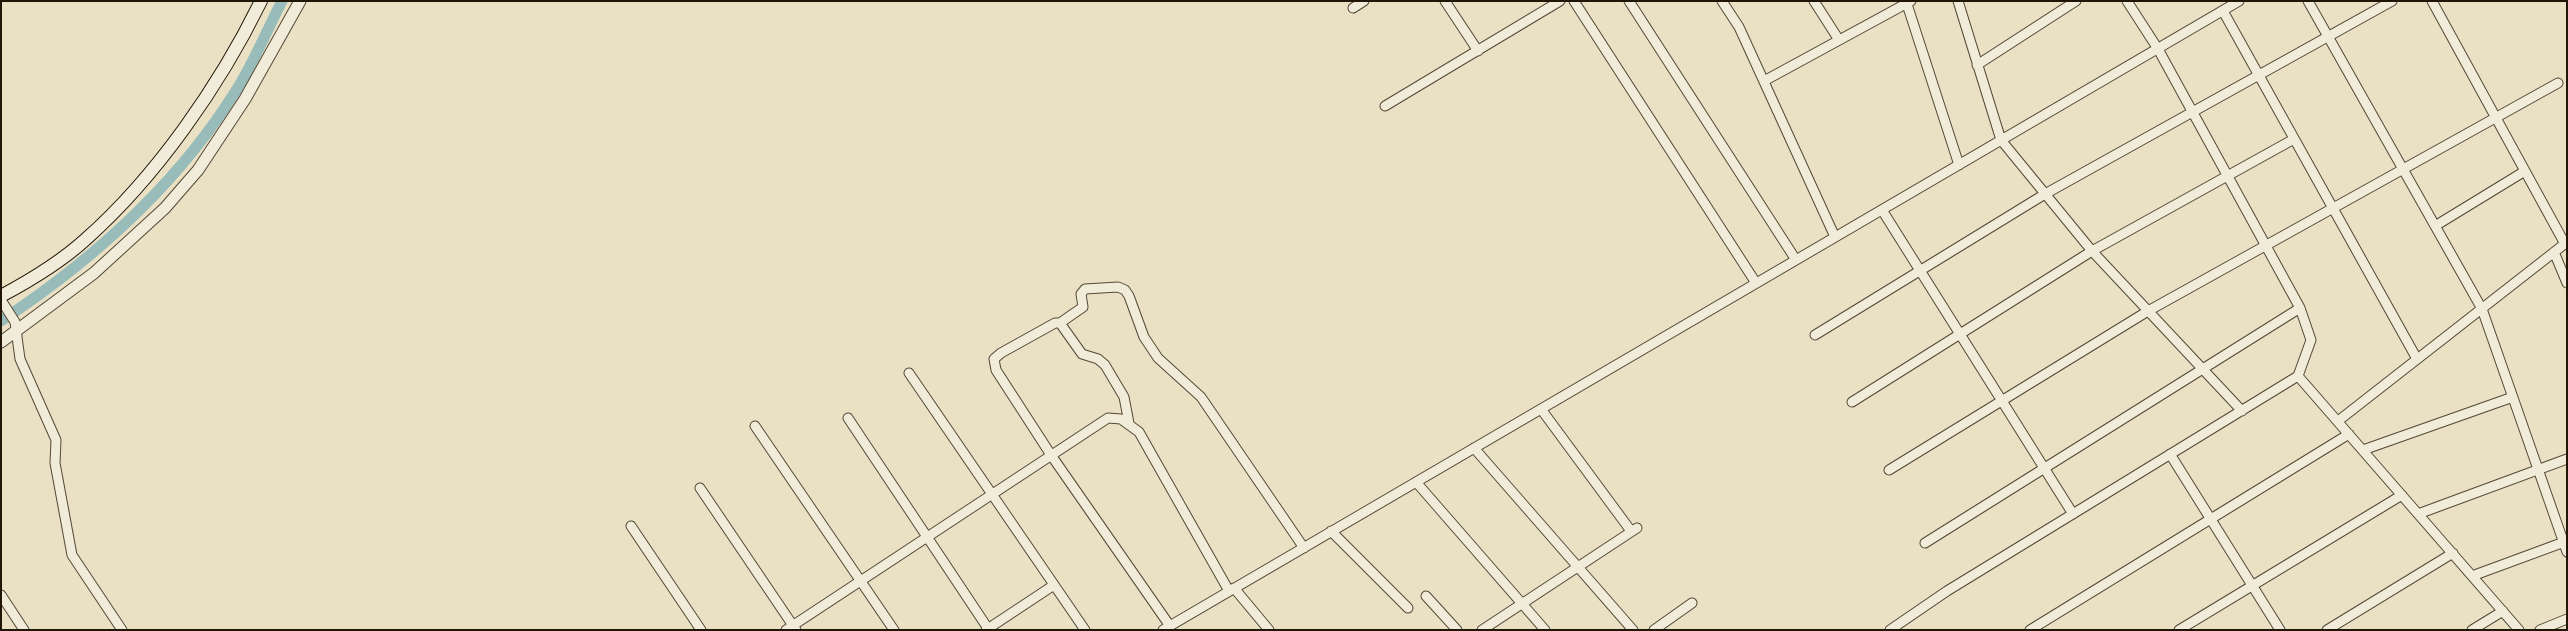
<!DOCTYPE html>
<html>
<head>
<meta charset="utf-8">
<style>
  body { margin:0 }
  #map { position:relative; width:2568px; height:631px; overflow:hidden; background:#eae0c4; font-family:"EB Garamond",serif }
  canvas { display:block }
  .frame { position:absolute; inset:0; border:2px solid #211505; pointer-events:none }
</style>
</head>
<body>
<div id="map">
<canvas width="2568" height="631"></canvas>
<div class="frame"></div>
</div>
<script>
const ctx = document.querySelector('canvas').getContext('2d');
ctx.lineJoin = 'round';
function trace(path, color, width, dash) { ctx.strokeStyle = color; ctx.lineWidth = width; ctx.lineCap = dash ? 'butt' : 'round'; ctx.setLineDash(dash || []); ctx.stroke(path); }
trace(new Path2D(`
  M1,321C93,260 179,183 237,89C254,62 267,30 282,1`), '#98bcb9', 11);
const minor = new Path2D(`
  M1445,1L1478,51
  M1574,1L1756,283
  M1629,1L1796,260
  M1722,1L1739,27L1835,237
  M1814,1L1839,40
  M1906,1L1959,165
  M1958,1L2001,140L2092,251L2242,411
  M2308,1L2482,309L2567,552
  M2432,1L2565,244
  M1353,8L1364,1
  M2223,11L2417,359
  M1977,65L2076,1
  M1764,81L1911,1
  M1385,106L1560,1
  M1882,210L2073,514
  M2435,226L2525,171
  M2554,252L2567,283
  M1,300L15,322L20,359L56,440L55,463L72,555L122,630
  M1060,323L1083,307L1081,294L1085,289L1118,287L1125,290L1129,296L1144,337L1158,358L1201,397L1304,548
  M1815,335L2045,194L2392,1
  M909,373L1085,630
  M2298,376L2519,630
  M1852,402L2092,251L2294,139
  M1541,409L1631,531
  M848,418L989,630
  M2338,421L2567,242
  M1129,423L1124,397L1105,365L1098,359L1082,354L1060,323H1055L1001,353L994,359L996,370L1051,455L1170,626
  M755,426L894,630
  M1474,448L1633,630
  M2363,450L2513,397
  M2170,454L2280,630
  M1889,470L2148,311L2558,83
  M1416,482L1545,630
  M700,488L796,630
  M2418,514L2567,459
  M631,526L701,630
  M1331,531L1408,608
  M1925,543L2300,308
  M2472,576L2567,541
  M1234,588L1269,630
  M1,595L24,630
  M1426,596L1457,630
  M786,630L1108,418L1121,419L1139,432L1229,591
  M986,630L1054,585
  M1163,630L2239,1
  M1482,630L1637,528
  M1654,630L1692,603
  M1890,630L1947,591L2298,376L2311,340L2300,308L2158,49L2127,1
  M2030,630L2349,434
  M2179,630L2402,495
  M2327,630L2453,553
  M2472,630L2503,611
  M2540,630L2567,619`);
const tertiary = new Path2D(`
  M1,342L94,273L165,208L198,170L245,99L300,1`);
const secondary = new Path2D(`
  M1,296C31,280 61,262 86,239C156,177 220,85 261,1`);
trace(minor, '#534835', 11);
trace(tertiary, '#534835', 13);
trace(secondary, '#211505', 14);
trace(minor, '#f1ebd9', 9);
trace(tertiary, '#f1ebd9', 11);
trace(secondary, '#f1ebd9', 12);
</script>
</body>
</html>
